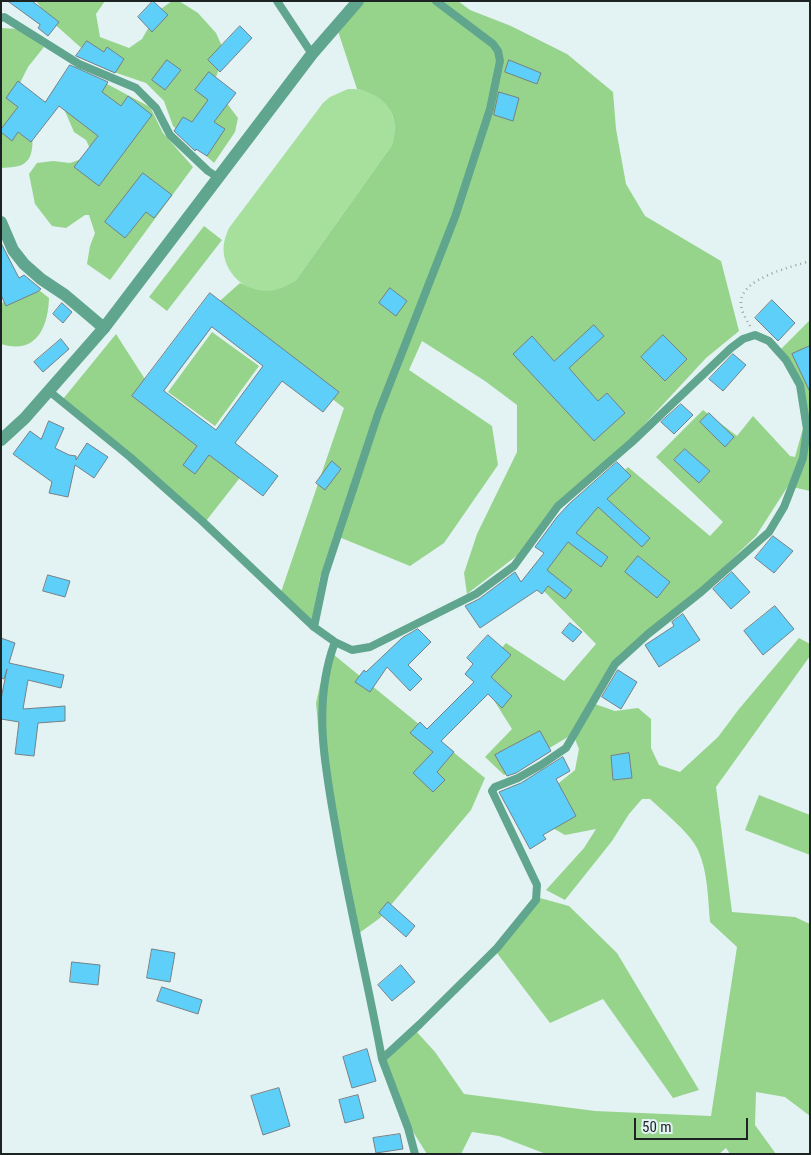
<!DOCTYPE html>
<html>
<head>
<meta charset="utf-8">
<style>
  body { margin:0 }
  #map { position:relative; width:811px; height:1155px; overflow:hidden; background:#e3f2f2; font-family:"Roboto Condensed",sans-serif }
  canvas { display:block }
  .frame { position:absolute; inset:0; border:2px solid #1d2323; pointer-events:none }
  .scale { position:absolute; left:634px; top:1118px; width:114px; height:22px; box-sizing:border-box; border:2px solid #1d2323; border-top:0; padding-left:6px; font-size:15px; line-height:18px; white-space:nowrap; color:#1d2323; -webkit-text-stroke:4px #e3f2f2; paint-order:stroke }
</style>
</head>
<body>
<div id="map">
<canvas width="811" height="1155"></canvas>
<div class="frame"></div>
<div class="scale">50 m</div>
</div>
<script>
const ctx = document.querySelector('canvas').getContext('2d');
ctx.lineJoin = 'round';
function fillPath(path, color) { ctx.fillStyle = color; ctx.fill(path, 'evenodd'); }
function trace(path, color, width, dash) { ctx.strokeStyle = color; ctx.lineWidth = width; ctx.lineCap = dash ? 'butt' : 'round'; ctx.setLineDash(dash || []); ctx.stroke(path); }
fillPath(new Path2D(`
  M348,89C382,87 402,113 392,145L296,280C287,286 278,292 267,292C242,292 220,268 224,243C225,238 227,232 229,228L323,103L330,97Z`), '#a6e09c');
fillPath(new Path2D(`
  M36,1H105L96,14L100,37L129,48L142,39L158,11L172,1H179L198,13L216,33L225,53L213,85L238,118L235,132L214,163L173,126L164,101L146,83L105,69L51,21Z
  M354,1H458L470,10L511,26L567,54L613,92L616,129L626,184L645,216L721,261L739,331L706,358L619,452L558,501L519,554L467,594L464,573L477,534L517,452V405L485,381L422,341L409,370L492,426L498,465L444,543L410,566L334,535L320,577L312,621L281,592L344,408L213,307L240,283C262,294 275,294 296,280L392,145C401,116 387,95 357,89L337,28Z
  M1,28L18,29L44,47L28,67L16,91C20,99 27,107 29,116C32,127 36,152 27,161C21,168 10,167 1,168Z
  M94,77L150,107L163,133L193,167L110,280L87,264L90,246L95,233L89,215H85L66,228L52,226L35,204L29,174L37,163L53,161L70,163L93,155L86,140L74,132L64,109Z
  M204,226L222,240L167,311L149,297Z
  M30,283L49,298C48,328 36,355 1,344V304L13,294Z
  M810,320V491L788,486L756,536L698,592L612,664L589,702L615,711L638,708L651,719V748L659,765L680,772L718,737L739,709L799,638L810,644V656L716,787L732,912L795,917L810,924V1116L785,1097L756,1092L755,1125L776,1154H730L726,1148L719,1154H546L499,1136L472,1132L461,1154H427L410,1127L382,1065L416,1031L435,1052L464,1094L595,1111L711,1116L737,947L710,922C708,899 708,872 698,850C691,834 664,812 650,799H642L629,814L612,841L565,900L546,890L584,848L596,829L565,835L551,827L541,802L560,782L575,770L579,749L573,734L504,775L485,757L512,729L478,675L506,643L564,681L596,644L538,585L551,543L628,467L710,536L723,522L656,457L703,410L737,436L753,416L790,456L795,457L803,428L797,385L778,352Z
  M212,332L259,366L215,426L168,392Z
  M116,334L150,387L246,470L206,521L63,399Z
  M328,650L485,778L471,810L380,918L355,936L321,758L316,703Z
  M759,795L810,815V855L745,830Z
  M540,898L569,906L617,953L699,1090L673,1098L603,999L550,1023L497,953Z`), '#96d48c');
const building = new Path2D(`
  M8,1H32L59,22L48,36L38,28L40,25Z
  M153,1L168,15L152,32L138,17Z
  M240,26L252,38L220,72L208,60Z
  M87,41L104,52L107,47L124,59L115,73L76,56Z
  M167,60L181,70L165,90L152,80Z
  M509,60L541,73L537,84L505,72Z
  M70,65L108,82L102,92L121,106L128,96L152,115L99,186L74,167L98,136L59,106L31,142L18,132L12,141L1,132V129L18,107L6,98L18,81L45,102Z
  M209,72L236,93L214,122L225,129L207,156L196,149L195,151L174,131L183,117L192,122L208,100L195,90Z
  M499,92L519,98L513,121L494,115Z
  M143,173L172,195L154,218L146,212L125,238L105,222Z
  M1,243L19,278L24,275L41,289L37,292L6,306L1,295Z
  M390,288L407,301L396,316L379,303Z
  M210,293L339,392L323,412L282,381L235,443L278,476L263,496L209,455L195,474L183,465L197,446L132,396ZM212,327L263,366L216,430L164,391Z
  M772,300L795,323L778,341L755,318Z
  M62,303L72,312L63,323L53,314Z
  M594,325L604,336L569,368L598,401L607,393L625,413L594,441L513,354L532,336L554,361Z
  M663,335L687,359L665,381L641,357Z
  M61,339L69,349L43,372L34,362Z
  M810,346V392L792,354Z
  M733,354L746,365L723,391L709,379Z
  M681,404L693,415L674,434L661,422Z
  M709,413L734,437L725,447L700,422Z
  M49,421L64,428L55,448L69,455L76,456V460L87,443L108,457L94,478L75,465L68,497L49,493L52,482L13,454L30,431L41,439Z
  M685,449L710,471L699,483L674,460Z
  M332,461L341,469L325,490L316,483Z
  M617,462L631,476L607,499L650,538L642,547L598,507L576,533L608,557L601,567L568,542L547,570L572,590L565,599L548,586L542,594L537,590L480,628L465,606L479,599L515,572L521,582L544,553L535,547L557,517L569,504Z
  M773,536L793,551L774,573L755,558Z
  M638,556L670,582L657,598L625,572Z
  M732,572L750,592L731,609L713,589Z
  M48,575L70,581L65,597L43,591Z
  M775,606L794,629L763,655L744,631Z
  M683,614L700,640L659,667L645,645L674,626L672,622Z
  M570,623L582,632L573,642L562,633Z
  M418,629L431,642L408,665L422,679L410,691L387,667L370,692L355,682L364,670L366,672L402,638Z
  M488,635L511,655L491,677L512,696L502,708L488,694L441,741L454,752L437,772L445,780L433,792L413,773L433,752L410,733L420,722L427,729L474,682L465,674L473,664L467,658Z
  M1,638L15,643L9,663L64,675L61,688L28,680L23,709L65,706V721L38,723L34,756L15,754L19,722L1,719V699L7,669L4,679L1,678Z
  M618,670L637,682L621,709L602,697Z
  M540,731L551,751L516,773L507,776L495,755Z
  M629,753L632,778L613,780L611,756Z
  M563,757L570,771L556,779L576,816L543,835L546,839L530,849L499,792L521,783Z
  M388,902L415,926L406,937L379,913Z
  M152,949L175,953L170,982L147,978Z
  M72,962L100,965L98,985L70,982Z
  M401,965L415,982L392,1001L378,985Z
  M162,987L202,1000L198,1014L157,1001Z
  M367,1049L376,1081L352,1088L343,1057Z
  M279,1088L290,1126L263,1135L251,1096Z
  M358,1095L364,1118L345,1123L339,1100Z
  M400,1134L403,1149L376,1153L373,1138Z`);
fillPath(building, '#5dcff8');
trace(building, '#758186', 1);
trace(new Path2D(`
  M750,326C746,319 740,310 741,301C743,278 791,267 810,261`), '#98a4a4', 2.5, [1, 4]);
trace(new Path2D(`
  M277,1L312,54
  M1,18L4,17L79,64L136,88L156,108L170,135L208,171L219,178
  M49,391L130,457L202,521L314,627L335,642L352,650L370,647L476,594L514,566L558,506L632,442L731,348L743,339L755,335L769,341L786,360L800,385L807,429L803,458L784,507L769,532L701,592L648,634L615,664L566,748L541,765L518,778L495,787L492,791L537,885L536,900L497,948L420,1024L382,1059L408,1128L415,1154
  M314,627L325,574L378,414L455,217L490,109L500,61L498,51L493,44L436,1
  M335,642C312,703 325,767 336,829C349,906 368,982 382,1059`), '#60a58d', 8);
trace(new Path2D(`
  M1,222L13,250L24,264L41,279L65,295L104,328`), '#60a58d', 12);
trace(new Path2D(`
  M1,440L25,418L104,328L312,54L358,1`), '#60a58d', 12);
</script>
</body>
</html>
